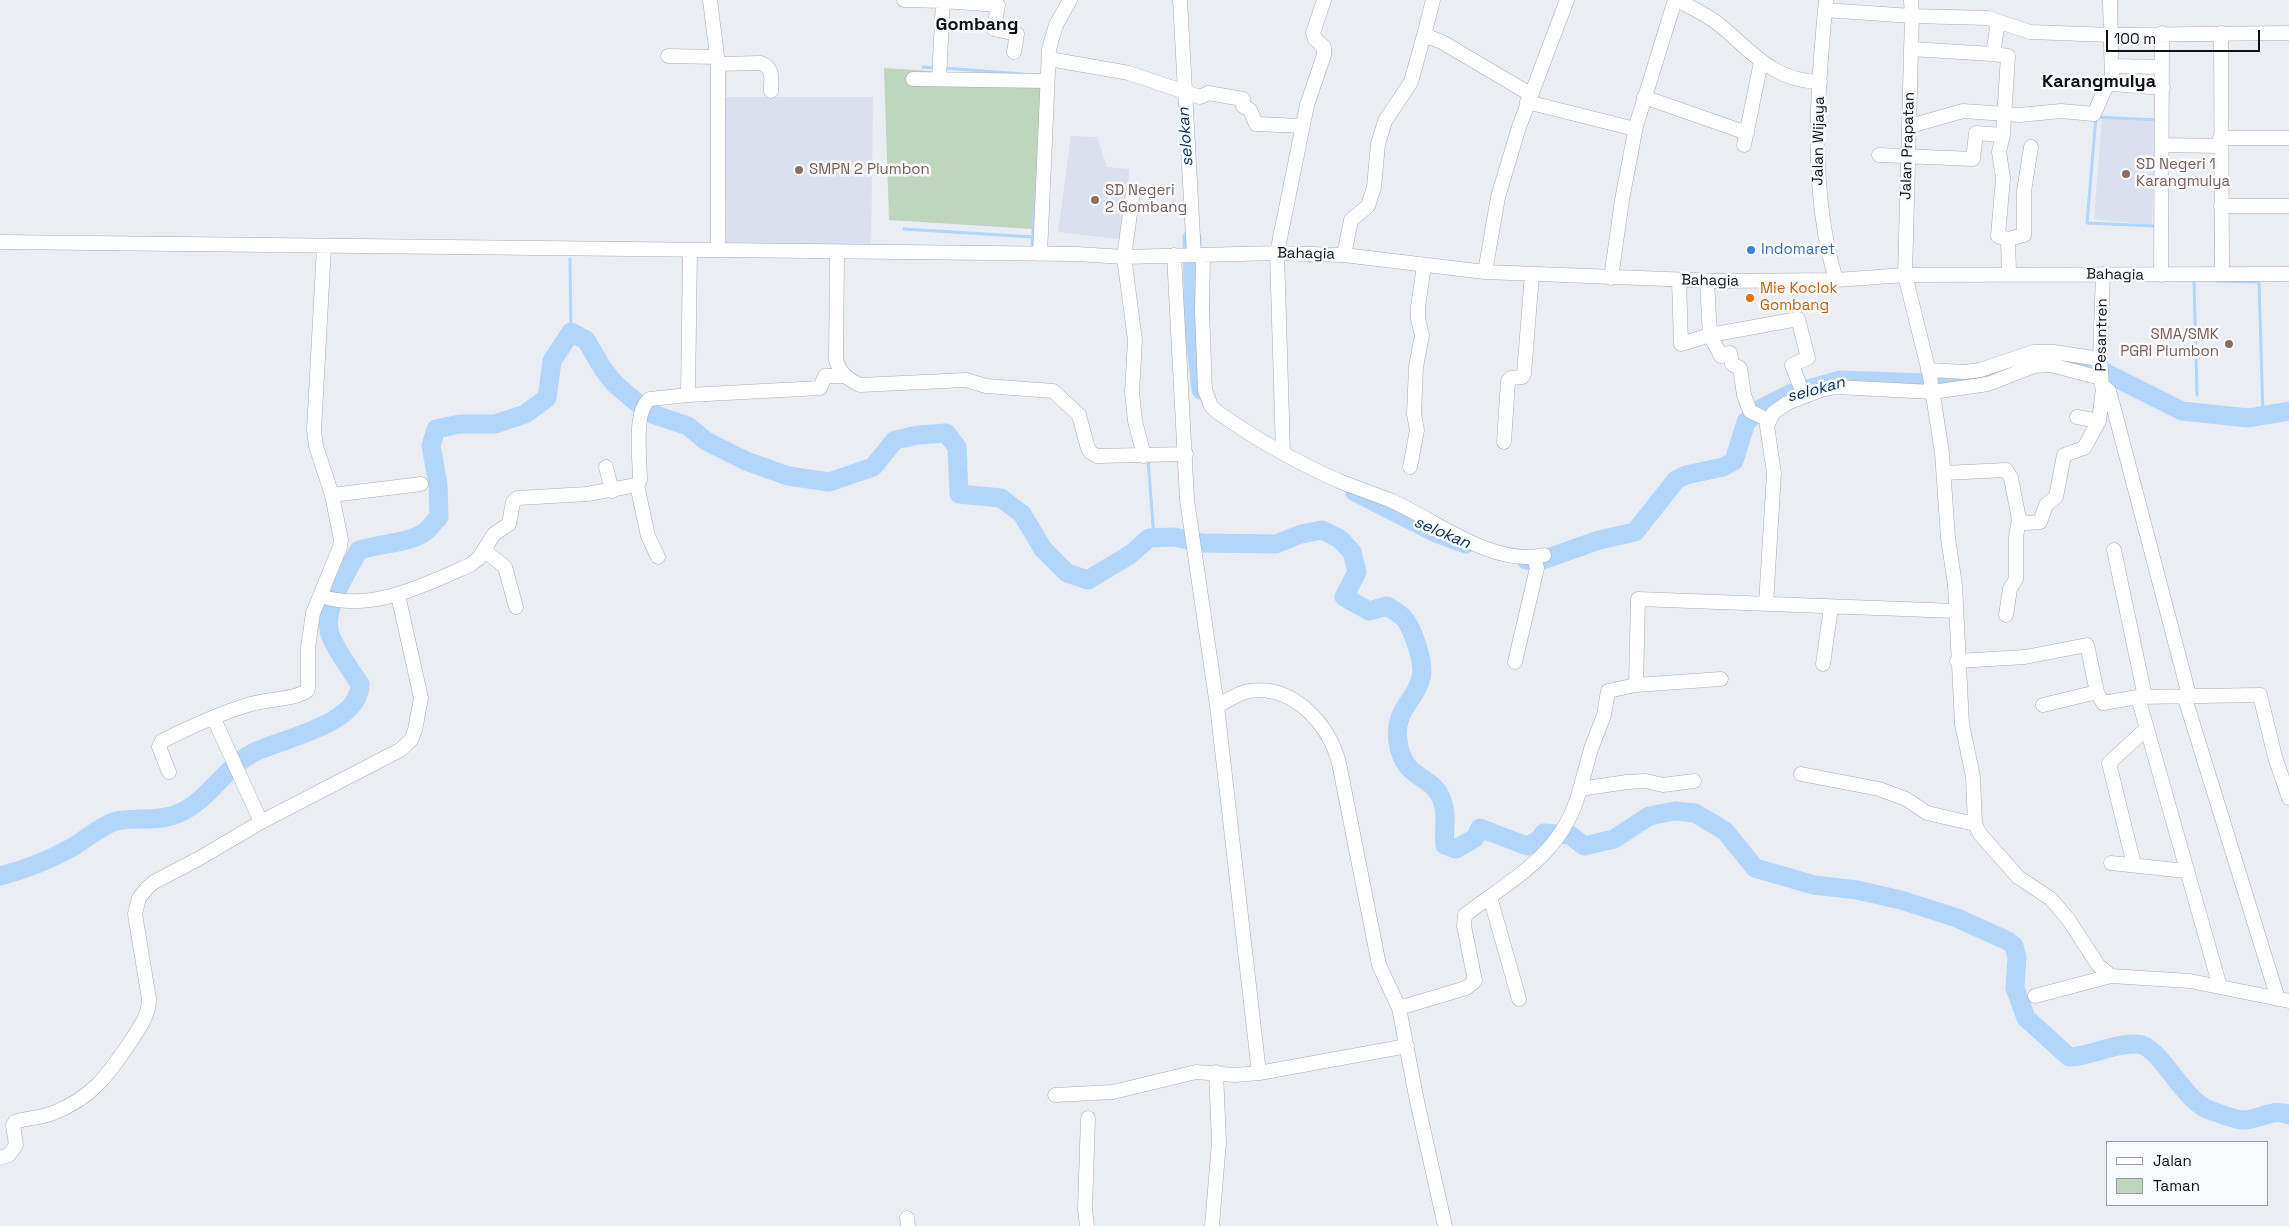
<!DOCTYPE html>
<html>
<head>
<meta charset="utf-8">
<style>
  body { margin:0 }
  #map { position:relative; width:2289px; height:1226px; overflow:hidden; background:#eaedf4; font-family:"Space Grotesk",sans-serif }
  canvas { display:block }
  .legend { position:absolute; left:2106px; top:1141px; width:162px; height:65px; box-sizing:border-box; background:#f9fafe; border:1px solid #9b9ca0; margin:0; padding:6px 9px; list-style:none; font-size:15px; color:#0f1012 }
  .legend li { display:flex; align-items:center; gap:10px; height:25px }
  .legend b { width:25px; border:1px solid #9b9ca0 }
  .scale { position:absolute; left:2106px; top:30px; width:154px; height:22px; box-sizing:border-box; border:2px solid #0f1012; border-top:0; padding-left:6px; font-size:15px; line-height:18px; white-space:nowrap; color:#0f1012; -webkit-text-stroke:4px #f9fafe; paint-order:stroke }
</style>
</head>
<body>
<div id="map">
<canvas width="2289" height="1226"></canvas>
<ul class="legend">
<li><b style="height:6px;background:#fff"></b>Jalan</li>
<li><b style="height:14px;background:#bfd5bd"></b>Taman</li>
</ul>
<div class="scale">100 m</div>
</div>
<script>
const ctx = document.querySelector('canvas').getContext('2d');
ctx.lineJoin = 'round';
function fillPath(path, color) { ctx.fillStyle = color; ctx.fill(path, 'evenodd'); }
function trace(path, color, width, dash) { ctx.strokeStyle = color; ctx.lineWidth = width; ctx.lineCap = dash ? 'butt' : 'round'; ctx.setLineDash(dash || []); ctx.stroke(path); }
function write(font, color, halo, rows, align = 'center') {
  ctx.font = font + ' "Space Grotesk",sans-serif'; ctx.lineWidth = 5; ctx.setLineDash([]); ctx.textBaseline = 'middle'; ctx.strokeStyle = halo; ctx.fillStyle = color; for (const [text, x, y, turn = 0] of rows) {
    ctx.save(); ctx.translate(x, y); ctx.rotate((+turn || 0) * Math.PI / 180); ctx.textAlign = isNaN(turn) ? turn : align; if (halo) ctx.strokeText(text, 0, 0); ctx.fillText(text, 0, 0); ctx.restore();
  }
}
fillPath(new Path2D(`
  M725,97H873L871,244L726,245Z
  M2102,118L2156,122L2152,225L2094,219Z
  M1071,136L1097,137L1107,167L1129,169L1126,240L1058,232Z`), '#dae0ed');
fillPath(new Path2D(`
  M884,68L1046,79L1048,230L889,220Z`), '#bfd5bd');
trace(new Path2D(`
  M923,67L935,68
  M944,68L1023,74
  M2096,117L2087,223L2154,226
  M2096,117L2157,120
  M1037,175L1032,246H1037
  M904,229L1033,237
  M570,259L571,332
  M2194,280L2197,395
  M2217,281L2259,282L2263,416
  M1148,459L1154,538`), '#b1d5fb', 3);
trace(new Path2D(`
  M1192,238L1194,327L1201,390
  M2042,355L2106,373L2182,411L2248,418L2289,411
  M1355,492L1436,533L1466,544
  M1526,560L1537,562L1599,540L1635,532L1676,480L1686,475L1723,467L1734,461L1746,422L1762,408L1790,394L1841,380L1925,383L1946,381L1986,374
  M0,876C24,870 49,860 71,848C84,841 103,824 117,821C136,817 158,822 177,814C210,801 225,765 257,751C285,738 360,724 360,684C350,669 338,653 331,637C320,612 347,572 359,550C378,544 410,543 425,532C430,528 434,522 439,517L438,484L431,446L436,429L460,424H495L525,414L547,398L552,361L571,332L586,340L603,369L615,384L649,413L688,426L706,441L746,461L788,476L829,482L873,467L895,440L918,435L946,433L957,447L959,494L1001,498L1022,514L1043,549L1067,573L1088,580L1131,554L1149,538L1174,537L1202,543L1276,544L1301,534L1322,530L1340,539L1352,552L1357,572L1344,597L1369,611L1387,606C1392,609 1398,613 1403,617C1413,628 1425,664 1421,678C1414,704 1394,708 1398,741C1403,781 1432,773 1442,800C1448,816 1443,829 1445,845L1456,849L1475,838L1480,828L1527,846L1538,841L1544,833L1570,835L1584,846L1614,839L1649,816L1675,811L1695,813L1725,831L1755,868L1814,885L1857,890L1901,900L1957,918L2008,941L2014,946L2017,958L2015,988L2026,1018L2069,1057C2092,1056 2113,1043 2137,1044C2160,1044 2183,1103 2212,1111C2221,1114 2233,1119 2241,1120C2260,1121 2271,1107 2289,1115`), '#b1d5fb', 19);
const minor = new Path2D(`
  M710,0L718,64V250
  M904,0L943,1L939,79
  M1180,0L1194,255
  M1433,0L1424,35L1442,42L1530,94
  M1677,0C1692,8 1708,15 1721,26C1753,53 1774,81 1820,82
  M1826,0C1817,93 1809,190 1836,280
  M1911,0L1912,16L1988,18L2030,32L2111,35L2289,33
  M2110,0L2112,84L2163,88
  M943,1L998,5L994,29L1017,34L1014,52
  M1825,10L1912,16L1905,275L1930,376L1942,453L1948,538L1955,585L1962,724L1973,777L1975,824L1980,834L2018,877L2051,899L2068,919L2098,965L2111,976L2190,981L2289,1001
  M1998,22L1993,54L2008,56L2003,135L1999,152L2003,178L1998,236L2008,239L2009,274
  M2221,33L2222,274
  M1911,49L1993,54
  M668,56L717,57
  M1049,59L1129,73L1200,97L1208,93L1243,99V106L1250,110L1256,124L1302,126
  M718,64L761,63C774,68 771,79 771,91
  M2112,66L2162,67
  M913,79L1047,81
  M1644,97L1747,133
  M1527,102L1635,129
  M1910,126L1963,111L2020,115L2061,111L2094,114L2107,85L2112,84
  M2220,138H2289
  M1744,145L1761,62
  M2162,145L2220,146
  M1879,155L1973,159L1976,133L2003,135
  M1133,192L1124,257L1135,340L1132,392L1135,421L1144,456
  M2221,206H2289
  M2008,239L2024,235V191L2031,147
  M0,242L1077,254L1124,257L1277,253L1344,255L1485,272L1718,281L1836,280L1905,275L2289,274
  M837,252L836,360C840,373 847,379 860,385L966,380L986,386L1053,391L1079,415L1087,445L1090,452L1097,456L1186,454
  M1040,254L1049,49L1056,25L1070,0
  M1174,255L1187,500L1217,706L1259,1073
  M1344,255L1351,220L1368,206L1374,187L1378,144L1385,121L1411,82L1424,35
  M1203,256L1202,311L1205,390L1211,406L1216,411C1254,438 1296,462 1339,481C1356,488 1375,494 1392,501C1437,521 1493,567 1544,555
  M1485,272L1498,197L1519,127L1567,0
  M2103,274L2100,359L2102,386L2109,391L2114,409L2189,695
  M2161,275L2162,33
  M1611,278L1622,200L1636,126L1675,0
  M1679,280L1681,344L1710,335L1721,356L1730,353L1732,364L1740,368L1744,395L1750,411L1768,420
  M1707,281L1710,335L1798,319L1808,358L1792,365L1804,396
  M1928,370L1965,372L1980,370L2034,352H2054L2100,359
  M688,395L820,388L825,376H844
  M2077,417L2099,421
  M1504,442L1508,381L1511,378L1522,377L1524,374L1532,274
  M1283,452L1277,253L1307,105L1324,55V47L1315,39L1313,33L1324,0
  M606,467L612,491
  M1410,467L1417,430L1414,414L1416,367L1422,335L1418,319V307L1424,265
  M1944,473L2006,470L2011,478L2019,519L2026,523L2040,522L2046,505L2056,497L2064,455L2084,448L2099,421L2103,388
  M637,485L648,536L658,557
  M332,495L421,484
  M484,550L505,567L516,607
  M2114,550L2145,697
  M321,596C370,613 425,585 470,565L479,558L494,534L509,524L513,502L518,498L587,494L637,485L640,480C640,460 633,410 650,399L688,395L690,250
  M1766,604L1774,473L1767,426L1773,413L1787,403L1821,390L1836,387L1933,392L1988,384L2034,366L2051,365L2101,378
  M2006,615L2010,589L2016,579V537L2019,519
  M1957,661L2025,657L2087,645L2097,692L2103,703L2138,697L2260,695L2275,757L2289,798
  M1515,662L1537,568L1534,557
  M1823,664L1831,607
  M1636,685L1638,599L1956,611
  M2184,695L2278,999
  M2138,697L2220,987
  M2043,705L2097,692
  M1217,706C1227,701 1238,693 1249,691C1294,684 1329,725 1339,763L1379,965L1399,1008L1417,1101L1445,1226
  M214,719L261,822
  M169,772L159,747L162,741C190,727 220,713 251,704C268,699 292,700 307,691L308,688V648L313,613L340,547L341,540L332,495L316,446L314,430L324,247
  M1801,774L1879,789L1906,799L1927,813L1975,824
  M1580,789L1591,749L1604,715L1608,691L1636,685L1721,679
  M2111,863L2186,871
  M2134,865L2109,763L2146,729
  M1490,897L1519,999
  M2035,996L2111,976
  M1399,1008L1466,988L1475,981L1464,926L1465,915C1514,877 1563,855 1580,789L1627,782L1646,781L1663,785L1694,781
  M1055,1095L1113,1092L1196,1072L1235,1075L1259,1073L1407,1046
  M0,1158L9,1155L16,1145L13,1125L15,1122C27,1118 41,1118 53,1113C92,1098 108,1075 131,1041C139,1028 149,1016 149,999L135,914L139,898L147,888L154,882L198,859L261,822L400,750L411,740L415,730L421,698L398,595
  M907,1218L908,1226
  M1087,1226L1085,1209L1088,1118
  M1212,1226L1219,1142L1216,1072`);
trace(minor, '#a8aab1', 15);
trace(minor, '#fff', 14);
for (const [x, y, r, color] of [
  [799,170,5,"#8d6e63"],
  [2126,174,5,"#8d6e63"],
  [1095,200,5,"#8d6e63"],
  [1751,250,5,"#3f7fe0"],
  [1750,298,5,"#e8710a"],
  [2229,344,5,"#8d6e63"]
]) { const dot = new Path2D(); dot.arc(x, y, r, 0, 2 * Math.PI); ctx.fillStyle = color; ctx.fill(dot); trace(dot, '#f9fafe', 2); }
write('15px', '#0f1012', '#f9fafe', [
  ["Jalan Wijaya",1819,141,-89],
  ["Jalan Prapatan",1908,146,-88],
  ["Bahagia",1306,254,1],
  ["Bahagia",2115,275,1],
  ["Bahagia",1710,281,1],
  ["Pesantren",2102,335,-89]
]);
write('15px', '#785e54', '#f9fafe', [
  ["SD Negeri 1",2136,165],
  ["Karangmulya",2136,182],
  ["SMPN 2 Plumbon",809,170],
  ["SD Negeri",1105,191],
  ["2 Gombang",1105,208],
  ["SMA/SMK",2219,335,"right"],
  ["PGRI Plumbon",2219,352,"right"]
], 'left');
write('15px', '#366cbe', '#f9fafe', [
  ["Indomaret",1761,250]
], 'left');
write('15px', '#c56008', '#f9fafe', [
  ["Mie Koclok",1760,289],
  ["Gombang",1760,306]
], 'left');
write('italic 16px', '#042d4f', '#f9fafe', [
  ["selokan",1186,137,-94],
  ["selokan",1816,390,-15],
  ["selokan",1442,533,23]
]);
write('bold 18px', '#0f1012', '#f9fafe', [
  ["Gombang",977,25],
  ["Karangmulya",2099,82]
]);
</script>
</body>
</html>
